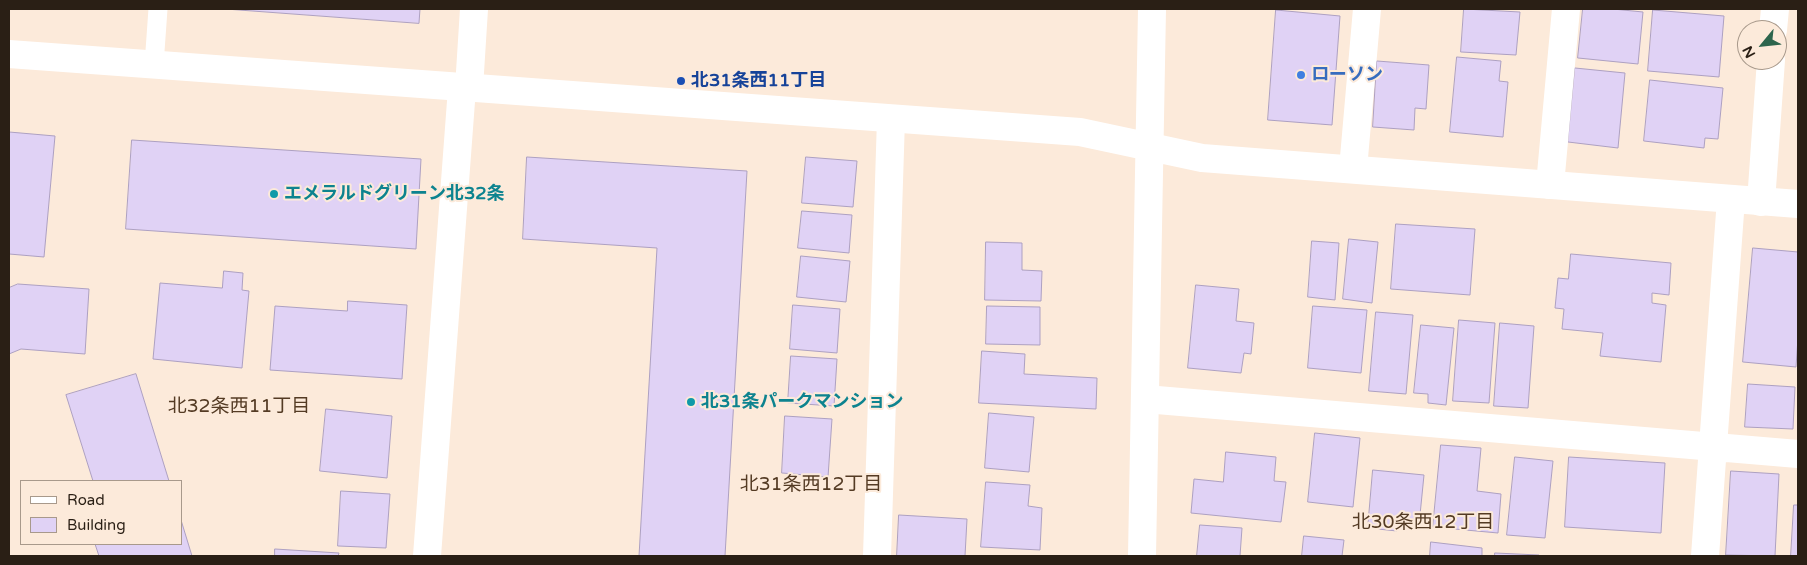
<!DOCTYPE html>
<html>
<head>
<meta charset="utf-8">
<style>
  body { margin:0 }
  #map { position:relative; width:1807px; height:565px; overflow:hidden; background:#fceada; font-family:"Varela Round",sans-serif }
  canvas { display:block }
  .frame { position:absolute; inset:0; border:10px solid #2a1f15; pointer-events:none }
  .legend { position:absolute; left:20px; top:480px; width:162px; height:65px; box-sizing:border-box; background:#fceada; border:1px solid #a8998b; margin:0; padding:6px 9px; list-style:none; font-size:15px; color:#2a1f15 }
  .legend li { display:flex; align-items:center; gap:10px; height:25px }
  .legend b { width:25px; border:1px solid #a8998b }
  .north { position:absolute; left:1737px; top:20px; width:50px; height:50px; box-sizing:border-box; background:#fceada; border:1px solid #a8998b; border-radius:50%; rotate:242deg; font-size:14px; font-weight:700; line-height:20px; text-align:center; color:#2a1f15 }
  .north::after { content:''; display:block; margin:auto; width:18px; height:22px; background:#2d654d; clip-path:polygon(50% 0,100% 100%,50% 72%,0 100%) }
</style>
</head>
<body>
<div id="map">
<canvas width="1807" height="565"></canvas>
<div class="frame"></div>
<ul class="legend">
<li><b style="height:6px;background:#fff"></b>Road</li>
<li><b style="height:14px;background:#e0d2f5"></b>Building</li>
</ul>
<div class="north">N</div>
</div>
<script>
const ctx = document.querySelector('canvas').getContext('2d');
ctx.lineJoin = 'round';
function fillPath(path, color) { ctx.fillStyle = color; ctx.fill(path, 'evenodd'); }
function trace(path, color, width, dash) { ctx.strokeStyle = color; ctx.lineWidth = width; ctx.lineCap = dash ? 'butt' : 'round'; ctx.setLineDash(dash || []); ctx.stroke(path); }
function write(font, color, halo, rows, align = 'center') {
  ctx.font = font + ' "Varela Round","Noto Sans JP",sans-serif'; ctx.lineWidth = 4; ctx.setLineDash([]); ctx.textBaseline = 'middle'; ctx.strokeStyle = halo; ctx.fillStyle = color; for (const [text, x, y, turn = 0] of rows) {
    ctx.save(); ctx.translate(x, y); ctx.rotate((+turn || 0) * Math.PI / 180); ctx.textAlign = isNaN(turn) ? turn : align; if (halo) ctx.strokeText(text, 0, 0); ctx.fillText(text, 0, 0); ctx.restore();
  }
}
const building = new Path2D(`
  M226,9H420L419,23Z
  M1464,9L1520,12L1516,55L1461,52Z
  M1583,9H1613L1643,12L1638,64L1578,58Z
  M1276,10L1340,16L1332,125L1268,120Z
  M1653,10L1724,16L1719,77L1648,71Z
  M1457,57L1501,61L1499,81L1508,82L1503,137L1450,132Z
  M1377,61L1429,65L1426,109L1415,108L1414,130L1373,127Z
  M1575,68L1625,73L1618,148L1568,142Z
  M1650,80L1723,88L1718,139L1705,138L1704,148L1644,141Z
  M9,132L55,136L44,257L9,254Z
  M132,140L421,159L416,249L126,229Z
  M527,157L747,171L725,556H639L657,248L523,239Z
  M806,157L857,161L853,207L802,203Z
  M802,211L852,215L849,253L798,248Z
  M1396,224L1475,229L1470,295L1391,289Z
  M1349,239L1378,242L1372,303L1343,299Z
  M1312,241L1339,243L1335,300L1308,297Z
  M986,242L1022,243V270L1042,271L1041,301L985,300Z
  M1753,248L1798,252V338L1796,367L1743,362Z
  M1571,254L1671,263L1669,295L1652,293V303L1666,305L1661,362L1600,356L1603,333L1562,329L1564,309L1555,308L1558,278L1568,279Z
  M801,256L850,261L846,302L797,297Z
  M224,271L243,273L242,290L249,291L242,368L153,359L160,283L222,288Z
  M18,284L89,289L85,354L21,349L9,354V288Z
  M1196,285L1239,289L1236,321L1254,323L1251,354L1244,353L1241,373L1188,368Z
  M348,301L407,305L402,379L270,370L275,306L347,311Z
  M793,305L840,309L837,353L790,349Z
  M987,306L1040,307V345L986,344Z
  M1313,306L1367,310L1361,373L1308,368Z
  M1376,312L1413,315L1406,394L1369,391Z
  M1459,320L1495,323L1489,403L1453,401Z
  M1500,323L1534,326L1528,408L1494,406Z
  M1421,325L1454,328L1446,405L1428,403V394L1414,393Z
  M982,351L1025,354L1024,374L1097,378L1096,409L979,403Z
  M791,356L837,359L834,406L788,403Z
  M136,374L169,481H93L66,395Z
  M1748,384L1795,387L1793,429L1745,427Z
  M326,409L392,416L387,478L320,471Z
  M989,413L1034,417L1029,472L985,468Z
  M785,416L832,419L828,477L782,473Z
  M1315,433L1360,438L1353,507L1308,502Z
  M1441,445L1481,448L1477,491L1501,494L1498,533L1433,527Z
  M1226,452L1276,457L1274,481L1286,482L1281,522L1191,513L1194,479L1223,482Z
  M1515,457L1553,461L1545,538L1507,535Z
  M1569,457L1665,463L1661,533L1565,527Z
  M1373,470L1424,475L1419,525L1398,523L1397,531L1368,528Z
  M1731,471L1779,474L1775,556L1726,555Z
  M986,482L1030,485L1028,506L1042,508L1040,550L981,547Z
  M341,491L390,494L386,548L338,546Z
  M1794,505H1798V556H1791Z
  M899,515L967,519L965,556H897Z
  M181,520L192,556H99L95,544H181Z
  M1200,525L1242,528L1240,556H1197Z
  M1304,536L1344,540L1342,556H1302Z
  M1431,542L1482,548V556H1430Z
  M275,549L339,553L338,556H275Z
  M1495,553L1539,555V556H1495Z`);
fillPath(building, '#e0d2f5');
trace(building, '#ada0c1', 1);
trace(new Path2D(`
  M154,65L158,9`), '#fff', 19);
trace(new Path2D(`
  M1773,30L1775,9
  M469,88L474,9
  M1353,169L1367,9
  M1550,185L1566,9
  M1761,202L1771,60
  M1145,399L1798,454
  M427,556L462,88
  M877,556L891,119
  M1705,556L1731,199`), '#fff', 28);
trace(new Path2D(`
  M9,54L1080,132L1202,158L1798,204
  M1142,556L1152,9`), '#fff', 28);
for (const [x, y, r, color] of [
  [1301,75,5,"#3f7fe0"],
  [681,81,5,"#1a4fb4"],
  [274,194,5,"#0f9aa8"],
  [691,402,5,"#0f9aa8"]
]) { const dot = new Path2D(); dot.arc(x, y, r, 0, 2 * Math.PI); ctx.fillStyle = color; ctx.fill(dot); trace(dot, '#fceada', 2); }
write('bold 18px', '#366cbe', '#fceada', [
  ["ローソン",1311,75]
], 'left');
write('bold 18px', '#164399', '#fceada', [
  ["北31条西11丁目",691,81]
], 'left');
write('bold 18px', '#0d838f', '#fceada', [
  ["エメラルドグリーン北32条",284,194],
  ["北31条パークマンション",701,402]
], 'left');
write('19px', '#543b24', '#fceada', [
  ["北32条西11丁目",239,407],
  ["北31条西12丁目",811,485],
  ["北30条西12丁目",1423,523]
]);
</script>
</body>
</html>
